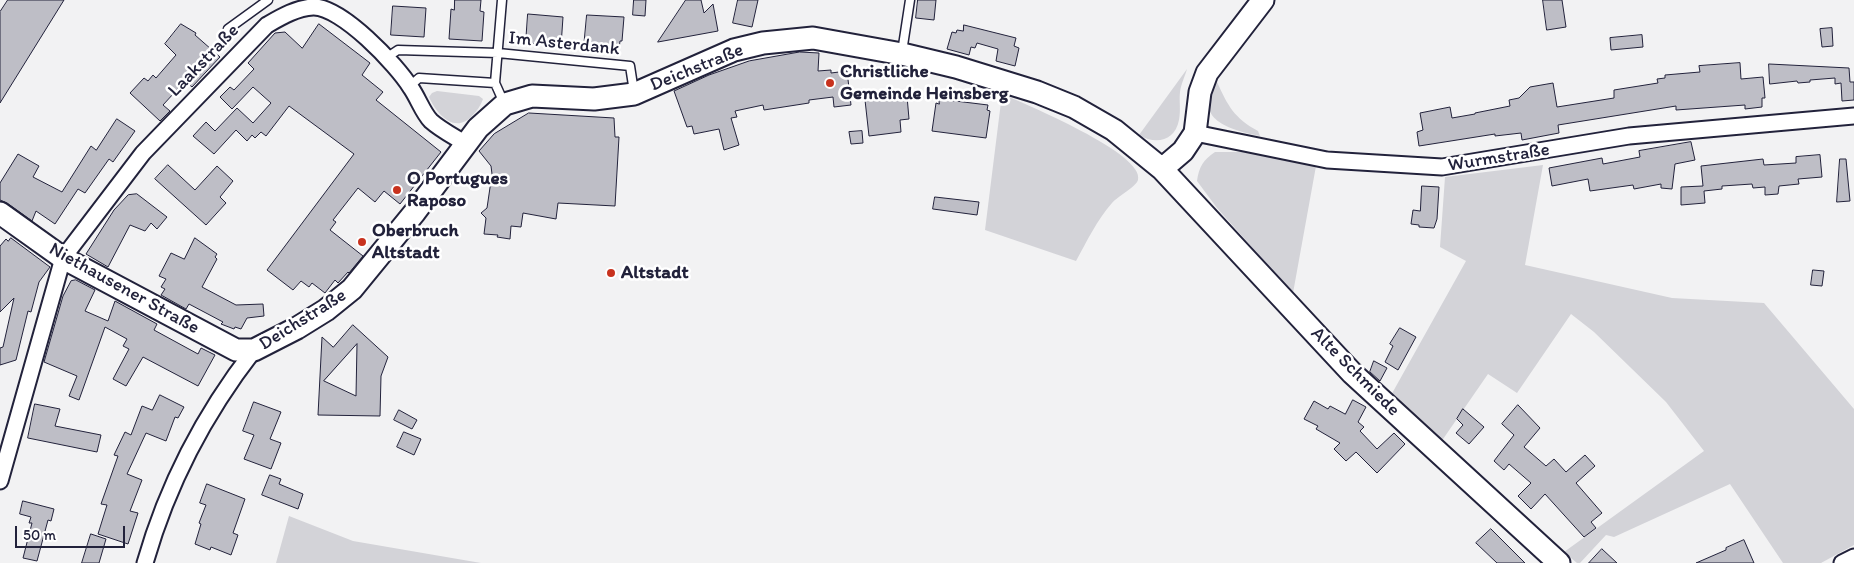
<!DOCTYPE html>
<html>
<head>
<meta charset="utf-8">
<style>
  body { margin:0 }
  #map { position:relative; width:1854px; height:563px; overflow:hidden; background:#f2f2f3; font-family:Itim,sans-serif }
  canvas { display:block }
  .scale { position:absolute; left:15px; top:526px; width:110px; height:22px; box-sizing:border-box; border:2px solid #22223b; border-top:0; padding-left:6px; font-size:15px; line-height:18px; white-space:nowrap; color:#22223b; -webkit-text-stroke:4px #fff; paint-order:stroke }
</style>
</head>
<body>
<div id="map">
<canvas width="1854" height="563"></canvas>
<div class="scale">50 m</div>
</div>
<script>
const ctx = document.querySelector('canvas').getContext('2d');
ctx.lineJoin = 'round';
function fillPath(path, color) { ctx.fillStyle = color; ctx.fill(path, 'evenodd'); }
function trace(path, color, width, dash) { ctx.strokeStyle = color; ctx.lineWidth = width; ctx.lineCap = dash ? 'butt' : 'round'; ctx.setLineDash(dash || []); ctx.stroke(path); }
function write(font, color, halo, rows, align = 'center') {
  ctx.font = font + ' Itim,sans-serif'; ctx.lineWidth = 5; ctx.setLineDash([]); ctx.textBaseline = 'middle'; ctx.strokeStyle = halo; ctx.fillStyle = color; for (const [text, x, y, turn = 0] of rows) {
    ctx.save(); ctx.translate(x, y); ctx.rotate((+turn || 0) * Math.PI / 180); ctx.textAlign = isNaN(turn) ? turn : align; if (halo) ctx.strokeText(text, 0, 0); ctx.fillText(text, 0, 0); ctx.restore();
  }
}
fillPath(new Path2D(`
  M1187,69C1185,76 1181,84 1180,92C1179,101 1181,110 1179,120C1175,141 1156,145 1139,135Z
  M1217,82C1228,106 1234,118 1258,131L1260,136C1230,130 1191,119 1217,82Z
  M437,91L479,96L483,99C481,105 477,111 472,116C455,134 437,115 429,97L432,93Z
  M1002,94C1023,103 1146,154 1138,180C1136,187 1118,196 1112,203C1097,220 1087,241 1076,261L985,230Z
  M1215,152H1250L1316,166L1293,293L1217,208L1197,181C1199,167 1203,160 1215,152Z
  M1543,165L1525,265L1672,298L1764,303L1854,409V545L1821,563H1783L1730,484L1614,537L1606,535L1580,563H1577L1564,552L1704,451L1666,402L1594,332L1571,314L1517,393L1488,374L1441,442L1390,397L1466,261L1440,247L1445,177Z
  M289,516L353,541L481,563H276Z`), '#d3d3d8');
const building = new Path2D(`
  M8,0H64L0,103V12Z
  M455,0H481L480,11L484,12L482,41L449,39L451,9L454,10Z
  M634,0H646L645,16L633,15Z
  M686,0H701L704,13L713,4L718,31L658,42Z
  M738,0H758L752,27L733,23Z
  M918,0H936L934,20L916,18Z
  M1543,0H1562L1566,27L1547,30Z
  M393,6L426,8L424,37L391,35Z
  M528,14L563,17L561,46L526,43Z
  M587,15L624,17L622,41H620L619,49L584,47Z
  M181,24L196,33L195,35L220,57L192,87L185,81L163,105L170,111L160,121L130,93L144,78L148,81L153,75L156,78L176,55L165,44Z
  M319,24L370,63L362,75L383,92L376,100L441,152L400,204L384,191L375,202L358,188L333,220L336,222L330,230L363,256L349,273L348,272L338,283L335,280L325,293L312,283L309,287L301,281L293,290L267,270L354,154L289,106L266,136L261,132L255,138L252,135L247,141L236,130L214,154L193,136L206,122L215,131L237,108L253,123L271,103L253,87L232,109L220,97L230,87L234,90L254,69L248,63L275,33L285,32L302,48Z
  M964,25L1016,38L1014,46L1019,48L1015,66L996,61L998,49L977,43L975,48L971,47L969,55L947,49L952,32L956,33L957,30L963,31Z
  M1832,28L1833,46L1822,47L1820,29Z
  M1642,35L1643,47L1611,50L1610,38Z
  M800,52L819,53L818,71L831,70V73L847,71L851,105L834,107L833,97L809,100V103L764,110L763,105L735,111L737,117L731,118L739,145L724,150L719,129L694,134L692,126L687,127L674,91L709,75L749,61Z
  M1740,63L1741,79L1763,77L1765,98H1762V107L1745,109V105L1676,110V106L1558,125L1559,133L1522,140L1521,133L1495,136V134L1419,146L1417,132L1423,130L1420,113L1450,107L1452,118L1475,114V113L1510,106L1509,100L1519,98L1530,87L1553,83L1557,107L1614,98V90L1658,83L1657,79L1665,78V75L1700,72L1699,66Z
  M1769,64L1849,68L1850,82H1854V100L1842,101L1841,83L1835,84V78L1810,80V82L1798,83L1797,81L1770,84Z
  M890,95L893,97L907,96L909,119L900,120L901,132L869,136L865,100Z
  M939,99L988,105L987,110L990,111L986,138L932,131L936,103L939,104Z
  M529,113L614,118L615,137H619L615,206L558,203L556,219L523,213L521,227L511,226L510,239L497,237L498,235L484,234L486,218L481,213L487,208L492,174L491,166L479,151L494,134Z
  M117,119L135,131L113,162L109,159L85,193L78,189L55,224L36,211L32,221L7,203L0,200V183L18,154L39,166L33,177L62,192L91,146L96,150Z
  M862,131L863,143L851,144L849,132Z
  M1691,142L1695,160L1675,164L1672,189L1661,188V184L1634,189L1633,185L1590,191L1588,179L1552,186L1549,168L1602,158L1603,164L1640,157L1639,151Z
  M1820,155L1822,177L1798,179L1799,184L1779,186L1778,194L1765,195V187L1753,188L1752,184L1722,186V189L1704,191L1705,203L1681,205V187L1703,186L1701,166L1763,159L1764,165L1796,163V157Z
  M1840,159H1846L1850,201L1837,202Z
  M168,165L195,190L217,166L233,181L220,197L226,203L206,225L155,179Z
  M1422,186L1439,187L1437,219L1434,228L1419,227V225L1411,224L1413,210L1420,211Z
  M137,194L167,217L157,229L151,223L145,231L130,225L108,267L86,254L114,210L128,195Z
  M935,197L979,202L977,215L933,209Z
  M11,238L50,267L39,282L31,312L28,311L16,360L0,365V348L3,347L14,298L0,312V246L6,239L8,241Z
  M195,238L217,254L215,257L217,259L202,287L236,305L263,304L264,316L247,318L241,329L235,327L234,329L221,324L223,322L189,304L186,309L161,295L165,289L161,287L166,279L159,276L171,253L184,259Z
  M1813,270L1824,271L1822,286L1811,285Z
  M76,280L95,290L85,311L108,321L115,301L157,324L154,330L198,354L201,348L215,355L198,386L143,357L126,386L113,379L129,349L123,346L127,339L105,327L79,400L69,396L77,376L44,362L63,296L71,281Z
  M353,325L388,357L381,376L380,416L318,415L322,337L333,347ZM357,344L356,396L324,381Z
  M1400,328L1416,337L1398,370L1385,362L1393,346L1390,344Z
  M1374,361L1387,368L1380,381L1370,372Z
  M160,395L184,407L178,418L175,417L166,441L146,433L127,474L142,480L130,511L138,513L128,544L98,534L107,505L101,504L118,456L114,455L125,432L131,435L142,406L152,410Z
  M1353,400L1366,407L1358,422L1364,427L1360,431L1377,449L1394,433L1405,444L1377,473L1356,452L1346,461L1334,449L1340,443L1316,429L1318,426L1304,419L1314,401L1328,409L1330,406L1345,414Z
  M254,402L281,412L270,439L281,443L271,469L244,459L254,435L243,431Z
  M35,404L60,409L55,426L101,435L97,452L28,438Z
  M1518,405L1540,428L1524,447L1546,466L1554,459L1566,472L1585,455L1595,466L1576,483L1602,513L1591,522L1596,528L1584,537L1545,494L1531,509L1518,496L1531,483L1509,464L1504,470L1494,461L1514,435L1502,424Z
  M1463,409L1484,427L1469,444L1456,433L1463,425L1457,419Z
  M399,410L417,420L412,429L394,420Z
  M404,432L421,439L414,455L397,447Z
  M270,475L281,479L279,484L303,494L298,509L262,495Z
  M207,484L245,499L233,533L238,535L231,555L211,547L210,550L195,544L201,524L199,523L206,505L200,503Z
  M23,501L54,509L51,521L48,520L37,561L23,558L32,523H29L31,517L20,514Z
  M1491,529L1525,563H1497L1476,543Z
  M91,534L106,539L99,563H82Z
  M1744,540L1754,563H1696L1726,550V548Z
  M1602,549L1617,563H1589Z`);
fillPath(building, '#bebec6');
trace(building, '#22223b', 1);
const lane = new Path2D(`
  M228,29L268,0
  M902,52L910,0
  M386,58L398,50L498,53L630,66L634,92
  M495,83L502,0
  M410,86L419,78L495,83L504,103`);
const street = new Path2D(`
  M1195,133L1327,160L1442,167L1629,136L1854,116
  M0,481L63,258L143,153L267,25C281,17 296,8 313,7C341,6 397,65 411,88C418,98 423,113 431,121C441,130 455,137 466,144
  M145,563C167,486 205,413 254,350
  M1842,563L1854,557`);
const secondary = new Path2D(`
  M1162,169L1183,151L1195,133L1200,92L1207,73L1263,0
  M0,213L63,258L236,350H254L297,328L326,310L352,289L415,212L478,128L505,104L532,96L594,99L634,94L734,50L763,43L813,38L902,54L956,67L1037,92L1074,107L1114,130L1162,169L1352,373L1559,563`);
trace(lane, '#22223b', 11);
trace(street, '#22223b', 19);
trace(secondary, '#22223b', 25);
trace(lane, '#fff', 8);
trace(street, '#fff', 15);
trace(secondary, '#fff', 21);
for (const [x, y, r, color] of [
  [830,83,5,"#c8321e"],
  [397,190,5,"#c8321e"],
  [362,242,5,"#c8321e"],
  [611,273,5,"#c8321e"]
]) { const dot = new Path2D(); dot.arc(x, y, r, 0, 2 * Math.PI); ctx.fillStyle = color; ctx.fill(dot); trace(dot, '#fff', 2); }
write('19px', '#22223b', '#fff', [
  ["Im Asterdank",564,44,6],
  ["Laakstraße",204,61,-46],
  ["Deichstraße",697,68,-22],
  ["Wurmstraße",1499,158,-9],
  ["Niethausener Straße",124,289,29],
  ["Deichstraße",303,320,-32],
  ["Alte Schmiede",1355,372,45]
]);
write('bold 19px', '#22223b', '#fff', [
  ["Christliche",840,72],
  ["Gemeinde Heinsberg",840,94],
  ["O Portugues",407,179],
  ["Raposo",407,201],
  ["Oberbruch",372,231],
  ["Altstadt",372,253],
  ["Altstadt",621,273]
], 'left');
</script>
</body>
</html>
